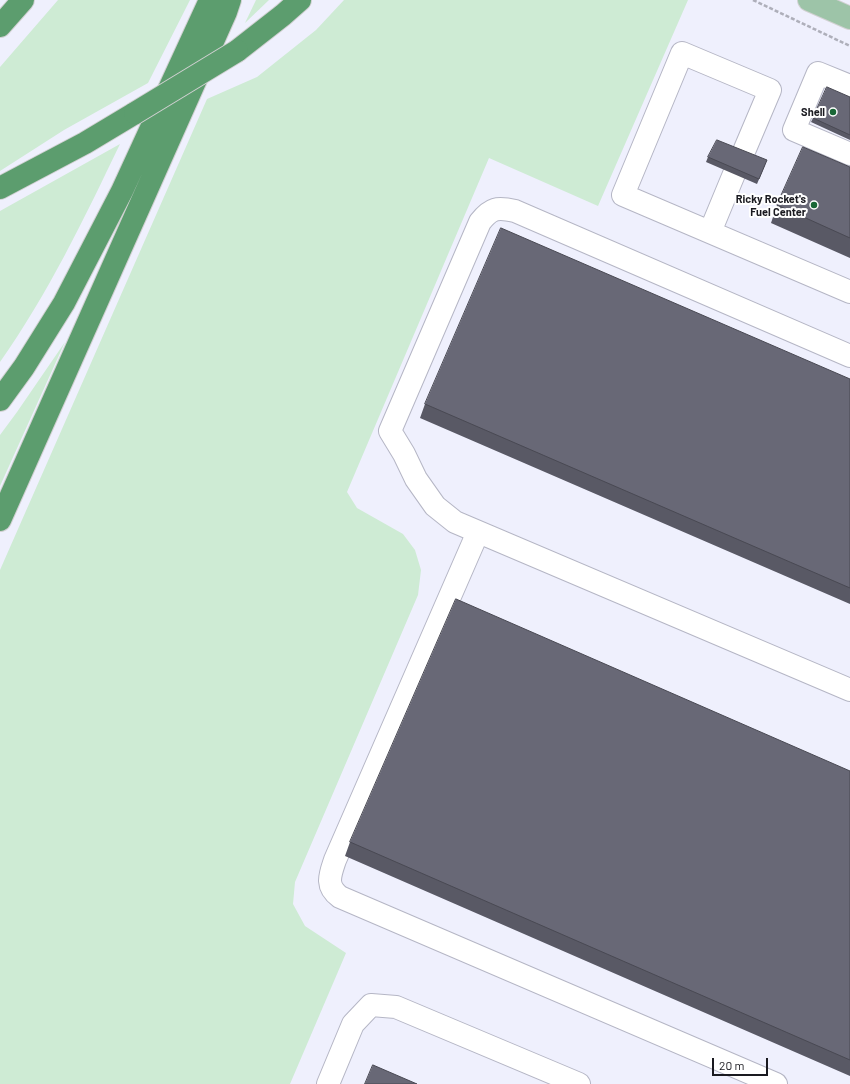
<!DOCTYPE html>
<html>
<head>
<meta charset="utf-8">
<style>
  body { margin:0 }
  #map { position:relative; width:850px; height:1084px; overflow:hidden; background:#eff0fd; font-family:Barlow,sans-serif }
  canvas { display:block }
  .scale { position:absolute; left:712px; top:1058px; width:56px; height:18px; box-sizing:border-box; border:2px solid #1a1a20; border-top:0; padding-left:5px; font-size:12px; line-height:14px; white-space:nowrap; color:#1a1a20; -webkit-text-stroke:3px #fff; paint-order:stroke }
</style>
</head>
<body>
<div id="map">
<canvas width="850" height="1084"></canvas>
<div class="scale">20 m</div>
</div>
<script>
const ctx = document.querySelector('canvas').getContext('2d');
ctx.lineJoin = 'round';
function fillPath(path, color) { ctx.fillStyle = color; ctx.fill(path, 'evenodd'); }
function trace(path, color, width, dash) { ctx.strokeStyle = color; ctx.lineWidth = width; ctx.lineCap = dash ? 'butt' : 'round'; ctx.setLineDash(dash || []); ctx.stroke(path); }
function write(font, color, halo, rows, align = 'center') {
  ctx.font = font + ' Barlow,sans-serif'; ctx.lineWidth = 4; ctx.setLineDash([]); ctx.textBaseline = 'middle'; ctx.strokeStyle = halo; ctx.fillStyle = color; for (const [text, x, y, turn = 0] of rows) {
    ctx.save(); ctx.translate(x, y); ctx.rotate((+turn || 0) * Math.PI / 180); ctx.textAlign = isNaN(turn) ? turn : align; if (halo) ctx.strokeText(text, 0, 0); ctx.fillText(text, 0, 0); ctx.restore();
  }
}
fillPath(new Path2D(`
  M58,0H190L148,83L64,130L0,171V67Z
  M256,0H269L245,23Z
  M344,0H688L598,206L489,158L347,492L357,508L403,534L415,550L421,570L418,595L295,882L293,904L305,926L346,953L290,1084H0V570L207,99L257,77L316,30Z
  M120,144C84,219 48,294 0,362V211Z
  M65,342L0,486V435L17,412Z`), '#ceebd4');
const minor = new Path2D(`
  M850,86L818,73L794,130L850,154
  M742,156L770,90L682,53L623,195L850,292
  M710,232L734,174
  M850,356L515,211C497,207 491,208 480,222L390,431L404,454L416,479L435,506L455,522L850,690
  M478,532L335,860C330,875 325,886 340,897L776,1084
  M328,1084L353,1024L371,1005L396,1007L579,1084`);
const major = new Path2D(`
  M809,0L850,18`);
const highway = new Path2D(`
  M0,26L23,0
  M237,51L283,15L300,0
  M0,188L85,143L135,113
  M0,400L24,367L64,303L122,191L210,0
  M0,520L226,12L230,0`);
trace(minor, '#b5b6c5', 24);
trace(major, '#d1d1d2', 24);
trace(highway, '#d1d1d2', 24);
trace(new Path2D(`
  M753,0L850,46`), '#aeafba', 2.5, [4, 2]);
trace(minor, '#fff', 22);
trace(major, '#9dc4a8', 22);
trace(highway, '#5c9d6e', 22);
const highwayBridge = new Path2D(`
  M135,113L237,51`);
trace(highwayBridge, '#d1d1d2', 24, []);
trace(highwayBridge, '#5c9d6e', 22);
fillPath(new Path2D(`
  M850,97V140L811,122L813,118Z
  M708,157L765,165L757,184L706,162Z
  M850,167V258L771,223L777,205Z
  M850,379V604L420,418L425,404Z
  M850,771V1076L345,856L350,842Z`), '#595965');
const building = new Path2D(`
  M827,87L850,97V135L813,118Z
  M717,140L767,160L759,179L708,157Z
  M803,147L850,167V238L777,205Z
  M501,228L850,379V588L425,404Z
  M456,599L850,771V1060L350,842Z
  M373,1065L417,1084H365Z`);
fillPath(building, '#686876');
trace(building, '#494953', 1);
for (const [x, y, r, color] of [
  [833,112,4,"#196736"],
  [814,205,4,"#196736"]
]) { const dot = new Path2D(); dot.arc(x, y, r, 0, 2 * Math.PI); ctx.fillStyle = color; ctx.fill(dot); trace(dot, '#fff', 1.5); }
write('bold 11px', '#1a1a20', '#fff', [
  ["Shell",825,112],
  ["Ricky Rocket's",806,199],
  ["Fuel Center",806,212]
], 'right');
</script>
</body>
</html>
